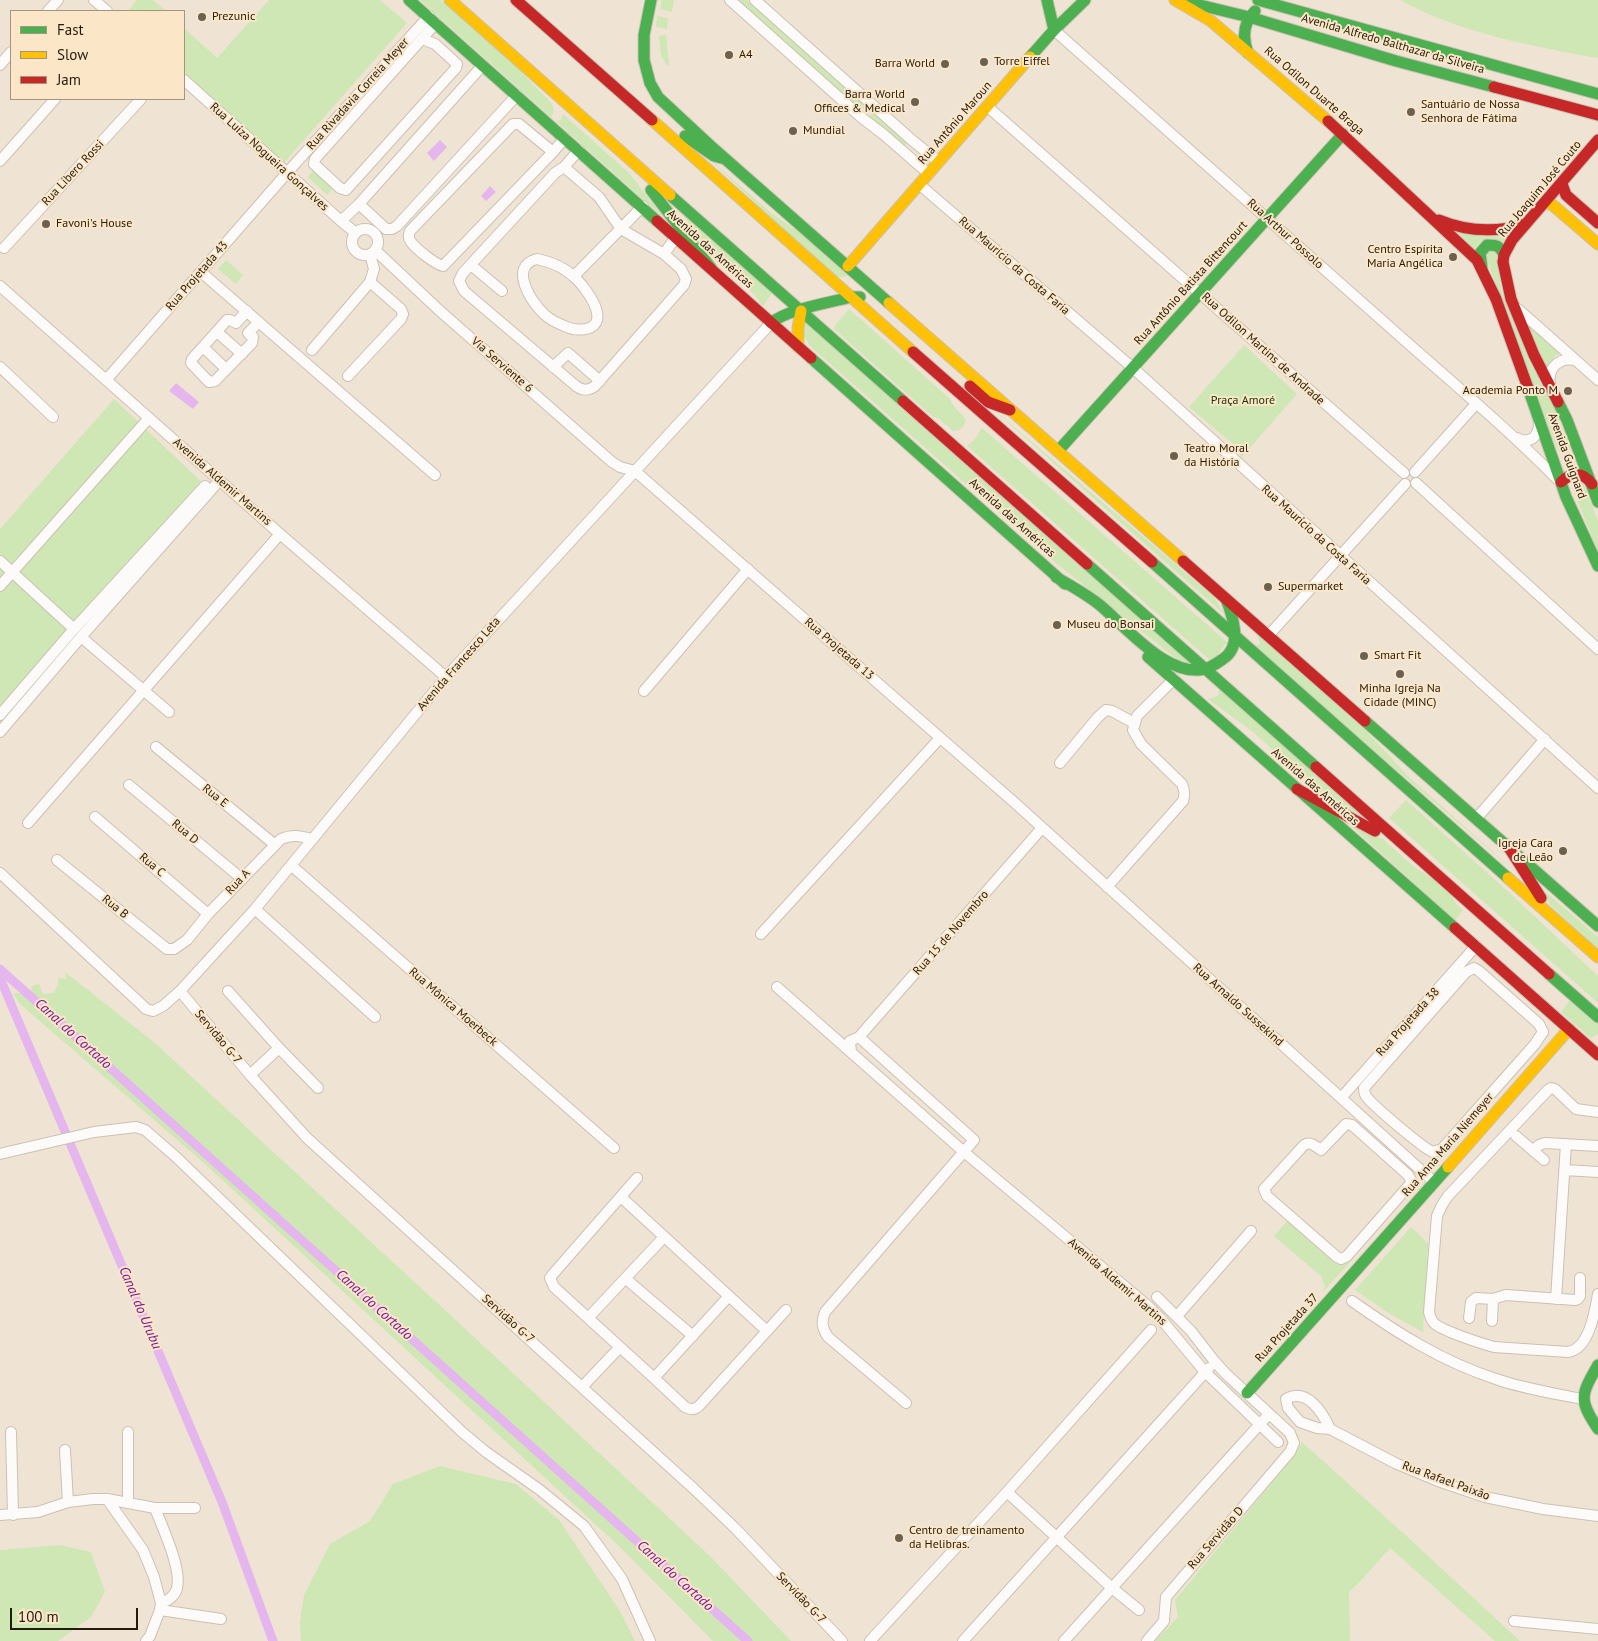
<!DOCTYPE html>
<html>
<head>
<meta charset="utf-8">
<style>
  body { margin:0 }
  #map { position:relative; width:1598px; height:1641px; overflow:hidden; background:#efe4d4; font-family:"PT Sans",sans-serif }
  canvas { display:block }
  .legend { position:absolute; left:10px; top:10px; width:175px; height:90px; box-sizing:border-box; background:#fbe6c8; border:1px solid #a5957d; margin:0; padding:6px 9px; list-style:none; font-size:15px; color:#241b0d }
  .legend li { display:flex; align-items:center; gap:10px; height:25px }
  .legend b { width:25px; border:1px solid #a5957d }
  .scale { position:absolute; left:10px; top:1608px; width:128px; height:22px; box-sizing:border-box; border:2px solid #241b0d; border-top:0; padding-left:6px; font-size:15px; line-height:18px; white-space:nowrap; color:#241b0d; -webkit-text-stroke:4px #fbe6c8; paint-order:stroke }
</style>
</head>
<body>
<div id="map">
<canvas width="1598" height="1641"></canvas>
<ul class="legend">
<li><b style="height:6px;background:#4caf50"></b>Fast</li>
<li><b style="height:6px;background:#ffc107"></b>Slow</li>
<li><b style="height:6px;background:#c62828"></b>Jam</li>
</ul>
<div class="scale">100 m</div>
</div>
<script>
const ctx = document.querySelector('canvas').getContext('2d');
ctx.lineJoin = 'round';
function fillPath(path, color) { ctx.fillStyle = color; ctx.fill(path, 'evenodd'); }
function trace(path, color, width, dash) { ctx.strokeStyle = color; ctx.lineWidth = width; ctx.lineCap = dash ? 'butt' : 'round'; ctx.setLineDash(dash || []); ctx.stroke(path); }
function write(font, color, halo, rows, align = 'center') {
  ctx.font = font + ' "PT Sans",sans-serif'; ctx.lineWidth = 4; ctx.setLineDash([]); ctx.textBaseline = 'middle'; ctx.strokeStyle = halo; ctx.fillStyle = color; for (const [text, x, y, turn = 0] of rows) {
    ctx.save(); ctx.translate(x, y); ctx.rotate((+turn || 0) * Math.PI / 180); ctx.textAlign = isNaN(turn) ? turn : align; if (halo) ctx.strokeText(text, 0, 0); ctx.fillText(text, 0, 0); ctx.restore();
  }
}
fillPath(new Path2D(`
  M137,0H153L166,11H128Z
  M269,0H380L407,23L282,165L184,75V28L217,58Z
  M420,0H441L510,60L552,104L554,111L551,117Z
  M662,0H674L672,12L660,9Z
  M737,0H747L865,104V109H860Z
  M1400,0H1598V58C1534,47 1457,32 1400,0Z
  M657,16L668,18L667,29L656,27Z
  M666,35L669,65L667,66L661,55L659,36Z
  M873,112L907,142L906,145L904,146L871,119L870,115Z
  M563,114L629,173L664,218L556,121L561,120Z
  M705,155L770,212L808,239L848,276L835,278Z
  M315,168L335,186L327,195L308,177Z
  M672,201L772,293L763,306L739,276L706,245Z
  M1458,233L1510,235L1504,242L1488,238L1481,241L1474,249Z
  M1486,251H1496L1501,289L1529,361L1553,405L1570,447L1568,453L1561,454L1558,451L1485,255Z
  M226,260L243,275L236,284L218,269Z
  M849,309L950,399C952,407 961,412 966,420L963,427L959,430L953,431L938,418L933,417L833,328Z
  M806,322L1194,665L1179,661L1051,559L810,346L802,332Z
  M1525,322L1561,353L1555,356L1547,367Z
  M1244,345L1297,394L1241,458L1239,449L1189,407Z
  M979,397L1214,597L1225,615Z
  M114,399L208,488L0,724V529Z
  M982,428L1227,642L1212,662L967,446L975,439Z
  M1573,480L1583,482L1598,521V552L1572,487Z
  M1257,634L1364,729L1410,778L1527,882L1254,647L1260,644Z
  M1220,687L1371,822L1322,795L1252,731L1208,699L1218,696Z
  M1406,800L1512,895L1598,976V1003L1389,818Z
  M1338,814L1383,839L1413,866L1439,883L1450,893L1457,905L1463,910L1455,920Z
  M1542,889L1598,937V948L1550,905Z
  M65,972L155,1043L459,1323L710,1556L791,1641H713L621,1548L205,1164L20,1004L13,993H31L32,986L39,984L43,994L54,993L58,984V978L66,979Z
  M1571,999L1598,1024V1034L1591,1038L1561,1012Z
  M1288,1220L1341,1263H1345L1353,1259L1323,1292L1325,1286L1321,1276L1274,1236Z
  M1411,1227L1428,1243L1423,1332L1390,1314L1355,1290Z
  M1302,1442L1413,1542L1520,1641H1495L1390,1548L1359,1583L1349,1592L1350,1641H1155L1178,1617L1175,1600L1294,1456Z
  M440,1466L516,1484L559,1520L620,1611L635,1641H301L300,1622L304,1595L330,1544L370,1521L393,1484Z
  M60,1545L91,1552L105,1592L91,1617L58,1641H0V1550Z`), '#cee7b5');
fillPath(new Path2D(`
  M440,140L447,147L434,161L427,153Z
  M490,186L496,192L486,201L481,196Z
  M176,383L199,402L193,409L169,391Z`), '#e5b6ee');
trace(new Path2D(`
  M0,969L748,1641
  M0,978L222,1502L273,1641`), '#e5b6ee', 9);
const street = new Path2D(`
  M94,0L107,11
  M730,0L862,118L883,134L929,174
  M755,0L913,141L939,162
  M48,11L58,0
  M1054,30C1168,130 1281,230 1393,330C1449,380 1506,427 1558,480
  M422,39L435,44L457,64L456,68L346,190L340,188L314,164L315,159L436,23
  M0,65L11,52
  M184,80L341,221L356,233
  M988,107L1404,473
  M553,152L519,124H513L410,231C408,235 408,238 411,242C416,249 435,264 443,266L553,152L565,138
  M0,161L55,99
  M564,167L599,197L621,229L664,254L681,269L686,279L684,285L595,386C588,391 583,391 576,386L464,291L459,281L463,273L555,173Z
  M564,167L579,150
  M920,185L1133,368L1598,788
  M359,204L386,229H392L397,226L517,95
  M341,221L359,204L483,65
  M352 242a13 13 0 1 1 26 0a13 13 0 1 1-26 0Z
  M4,248L141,99
  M375,250L440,311L612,462L620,467L635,471L1015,803L1434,1182
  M664,254L676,237
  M537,259C551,262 564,267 574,277C585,286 613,323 586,329C580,330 573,330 567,327C559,324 550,320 544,314C531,302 508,266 537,259Z
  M471,265L502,291
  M201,272L435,475
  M574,276L643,206
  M0,286L280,534L446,677
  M1518,309L1598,380
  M247,311L236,323L230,320H227L192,359L191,363L209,382L215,381L252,343L253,337L248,333L259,322
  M217,332L242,354
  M203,347L226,369
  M312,350L370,282L374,269L370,254
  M0,367L53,417
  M553,367L568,353L600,381
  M348,376L401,319L403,314L401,309L370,282
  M106,380L294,165L429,16
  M1550,384C1547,369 1559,357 1574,360
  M1517,438C1530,445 1539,436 1539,423
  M1415,472L1476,404
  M1416,483L1598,649
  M0,561L74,629
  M0,586L149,418
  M1268,636L1405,484
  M81,637L169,712
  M644,691L748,569
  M0,715L74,629L205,486
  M0,732L81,637L220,480
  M156,747L274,844
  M1060,763L1098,717L1106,710L1112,711L1134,723
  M129,785L241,878
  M95,817L208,914
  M1476,819L1545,739
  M28,823L280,534
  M57,860L162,945L167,949H174L187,940L208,914L281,839C292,834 300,836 312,839
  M292,866L614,1148
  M0,873L141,1004L146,1009L153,1011L163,1006L180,991L255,909L446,677L771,323
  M1107,887L1183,801C1185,795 1185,791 1182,784L1141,744L1133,730L1137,716L1174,679
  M255,909L375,1017
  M761,934L940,738
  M1474,968L1479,971L1539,1024L1543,1032L1535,1044L1442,1149L1433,1152C1424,1149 1372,1105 1366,1096C1364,1093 1364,1092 1364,1088L1466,972Z
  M777,987L964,1152L1147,1305L1161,1319L1205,1372L1278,1442
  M180,991L250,1075L307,1138L693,1488L736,1529L842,1641
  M228,991L279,1048L250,1075
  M859,1037L1042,828
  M279,1048L318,1088
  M851,1052L850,1041L859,1037L974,1140L825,1312C821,1322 822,1328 828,1337L906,1403
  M1341,1098L1476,946
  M1598,1112L1576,1109L1555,1089L1551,1088L1548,1090L1448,1196L1442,1205L1437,1216L1429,1312C1430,1316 1431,1320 1434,1323C1442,1331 1483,1344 1494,1347L1568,1352C1589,1349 1595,1312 1598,1294
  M1346,1124L1352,1125L1408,1175L1412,1182L1347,1256L1341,1259L1337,1257L1267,1196L1264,1189L1304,1145C1311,1141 1315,1146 1321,1150Z
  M1516,1136L1544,1160
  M1533,1151L1539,1145L1545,1143L1598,1146
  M0,1154L94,1132L136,1127L145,1130L175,1156L462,1432L486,1452L540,1490L584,1526L622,1579L650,1641
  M1565,1170L1598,1172
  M637,1178L553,1274L550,1278L554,1287L654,1378L729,1296
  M621,1197L767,1331
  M626,1279L693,1336
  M1556,1299L1566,1144
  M1352,1301C1397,1333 1443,1362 1496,1379C1524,1389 1553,1393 1582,1399
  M1177,1316L1251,1231
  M589,1317L664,1237
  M1469,1318L1471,1302L1476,1298L1493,1299L1506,1295L1575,1300L1578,1299L1580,1296V1278
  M1492,1321L1493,1299
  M654,1378L685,1407C691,1410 694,1410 699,1406L786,1310
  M583,1386L620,1347
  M1330,1429C1323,1413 1307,1387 1286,1399L1288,1408L1300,1422L1317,1428L1330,1429L1397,1464L1438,1481L1485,1497L1543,1509L1598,1516
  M11,1432L13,1515
  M128,1432V1502
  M65,1450L68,1502
  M1007,1492L1112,1588L1139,1610
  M107,1499L155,1508H195
  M155,1508C162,1527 182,1568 177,1588C176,1595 168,1601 161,1603
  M0,1515L38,1512L68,1502L93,1499H107L143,1550L154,1577L161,1603L160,1610L150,1636L146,1641
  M160,1610L221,1619
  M1514,1621L1598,1629
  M870,1641L1007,1492L1151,1330
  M963,1641L1209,1368
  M1064,1641L1269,1414
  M1147,1641L1164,1621L1166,1597L1290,1452L1294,1443L1290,1433L1226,1374L1215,1362L1191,1331L1157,1297`);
const fast = new Path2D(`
  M409,0L657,221
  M651,0L644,35V60L650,83L658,97L714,149L889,303
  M1047,0L1054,30
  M1258,0L1598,94
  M1191,3L1249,17L1396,61L1494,87
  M1248,53C1242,37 1243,23 1255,11
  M1030,57L1054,30L1085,0
  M685,136L714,156L725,159
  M651,190L711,268
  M670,195L903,401
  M1482,268L1480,253L1487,245C1497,245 1500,246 1504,255
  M771,323C788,309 829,303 851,297H860
  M811,358L1065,584
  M1528,388L1566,497L1598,566
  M1558,402L1567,420L1598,502
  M1058,451L1343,134
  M1152,562L1508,878
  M1087,564L1316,767
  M1056,577C1071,586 1088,595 1101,606C1126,627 1173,684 1210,667C1214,665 1219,662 1223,659C1243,646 1233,617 1226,599
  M1148,657L1455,928
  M1365,721L1598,926
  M1549,974L1598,1017
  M1598,1365C1581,1395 1578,1399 1598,1429
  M1247,1393L1448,1167`);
const slow = new Path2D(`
  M450,0L670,195
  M1175,0L1211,21L1328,121
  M652,120L913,352
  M1545,203L1551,204L1555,207L1598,244
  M848,266L1030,57
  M889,303L1183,561
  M798,347V328L801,311
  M1508,878L1598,957
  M1448,1167L1569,1029`);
const jam = new Path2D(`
  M516,0L652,120
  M1494,87L1598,115
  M1328,121L1477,260L1496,299L1528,388
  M1562,184L1566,195L1598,223
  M1439,220C1468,232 1496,233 1526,224
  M657,221L811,358
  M913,352L1152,562
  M970,386L988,402L1010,410
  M903,401L1087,564
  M1558,402L1534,355L1511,299L1503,262L1504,255L1512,240L1598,140
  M1561,482C1572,472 1582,471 1592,484
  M1183,561L1365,721
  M1316,767L1549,974
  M1297,789L1375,831
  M1508,846L1541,898
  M1455,928L1598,1055`);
trace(street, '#cbc1b3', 12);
trace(fast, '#cbc1b3', 13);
trace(slow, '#cbc1b3', 13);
trace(jam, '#cbc1b3', 13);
trace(street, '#fdfbf9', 10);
trace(fast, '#4caf50', 11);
trace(slow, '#ffc107', 11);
trace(jam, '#c62828', 11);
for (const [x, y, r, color] of [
  [202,17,5,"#6b6153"],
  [729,55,5,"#6b6153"],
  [984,62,5,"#6b6153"],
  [945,64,5,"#6b6153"],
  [915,102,5,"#6b6153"],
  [1411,112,5,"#6b6153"],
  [793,131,5,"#6b6153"],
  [46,224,5,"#6b6153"],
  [1453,257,5,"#6b6153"],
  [1568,391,5,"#6b6153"],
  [1174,456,5,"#6b6153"],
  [1268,587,5,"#6b6153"],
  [1057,625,5,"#6b6153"],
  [1364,656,5,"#6b6153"],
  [1400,674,5,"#6b6153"],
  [1563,851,5,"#6b6153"],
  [899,1538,5,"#6b6153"]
]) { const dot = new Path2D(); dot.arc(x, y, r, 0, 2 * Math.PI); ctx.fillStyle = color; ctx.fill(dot); trace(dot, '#fbe6c8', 2); }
write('12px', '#241b0d', '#fbe6c8', [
  ["Prezunic",212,17],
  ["A4",739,55],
  ["Torre Eiffel",994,62],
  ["Barra World",935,64,"right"],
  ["Barra World",905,95,"right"],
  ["Offices & Medical",905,109,"right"],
  ["Santuário de Nossa",1421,105],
  ["Senhora de Fátima",1421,119],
  ["Mundial",803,131],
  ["Favoni's House",56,224],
  ["Centro Espírita",1443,250,"right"],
  ["Maria Angélica",1443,264,"right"],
  ["Academia Ponto M",1558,391,"right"],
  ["Teatro Moral",1184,449],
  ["da História",1184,463],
  ["Supermarket",1278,587],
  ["Museu do Bonsai",1067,625],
  ["Smart Fit",1374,656],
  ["Minha Igreja Na",1400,689,"center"],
  ["Cidade (MINC)",1400,703,"center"],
  ["Igreja Cara",1553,844,"right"],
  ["de Leão",1553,858,"right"],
  ["Centro de treinamento",909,1531],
  ["da Helibras.",909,1545]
], 'left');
write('12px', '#241b0d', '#fbe6c8', [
  ["Avenida Alfredo Balthazar da Silveira",1393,44,16],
  ["Rua Odilon Duarte Braga",1314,91,41],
  ["Rua Rivadavia Correia Meyer",358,94,-48],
  ["Rua Antônio Maroun",955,123,-49],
  ["Rua Luíza Nogueira Gonçalves",269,157,42],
  ["Rua Líbero Rossi",73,173,-47],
  ["Rua Joaquim José Couto",1540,189,-50],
  ["Rua Arthur Possolo",1285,234,42],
  ["Avenida das Américas",710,249,42],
  ["Rua Maurício da Costa Faria",1014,266,41],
  ["Rua Projetada 43",197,276,-49],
  ["Rua Antônio Batista Bittencourt",1191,283,-48],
  ["Rua Odilon Martins de Andrade",1263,349,42],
  ["Via Serviente 6",502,365,41],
  ["Avenida Guignard",1567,456,70],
  ["Avenida Aldemir Martins",222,482,41],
  ["Avenida das Américas",1012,518,42],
  ["Rua Maurício da Costa Faria",1316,535,42],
  ["Rua Projetada 13",839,649,41],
  ["Avenida Francesco Leta",459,664,-49],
  ["Avenida das Américas",1315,787,41],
  ["Rua E",215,796,39],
  ["Rua D",185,832,40],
  ["Rua C",152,865,40],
  ["Rua A",238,882,-47],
  ["Rua B",115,907,39],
  ["Rua 15 de Novembro",951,933,-49],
  ["Rua Arnaldo Sussekind",1238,1005,42],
  ["Rua Mônica Moerbeck",453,1007,41],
  ["Rua Projetada 38",1408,1022,-48],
  ["Servidão G-7",218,1037,50],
  ["Rua Anna Maria Niemeyer",1448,1145,-49],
  ["Avenida Aldemir Martins",1117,1282,41],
  ["Servidão G-7",508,1319,42],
  ["Rua Projetada 37",1287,1328,-48],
  ["Rua Rafael Paixão",1446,1481,20],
  ["Rua Servidão D",1216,1538,-49],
  ["Servidão G-7",801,1598,46]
]);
write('12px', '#163304', '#fbe6c8', [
  ["Praça Amoré",1243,401]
]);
write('italic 14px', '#7a1698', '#fbe6c8', [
  ["Canal do Cortado",73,1034,42],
  ["Canal do Cortado",374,1305,42],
  ["Canal do Urubu",140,1308,67],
  ["Canal do Cortado",675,1576,42]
]);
</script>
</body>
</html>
